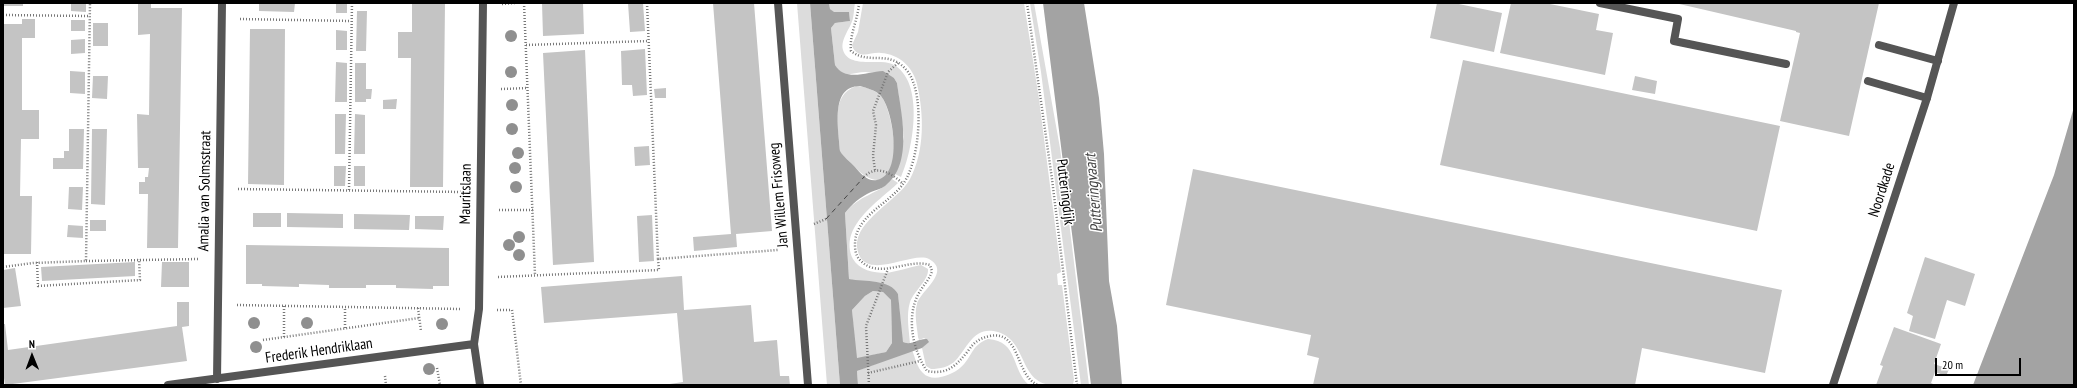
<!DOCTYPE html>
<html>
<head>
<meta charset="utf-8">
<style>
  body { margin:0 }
  #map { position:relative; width:2077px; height:388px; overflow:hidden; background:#fff; font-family:"PT Sans Narrow",sans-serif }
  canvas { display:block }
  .frame { position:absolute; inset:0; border:4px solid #000; pointer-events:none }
  .north { position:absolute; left:12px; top:336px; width:40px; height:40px; -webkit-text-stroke:3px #fff; paint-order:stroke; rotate:359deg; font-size:11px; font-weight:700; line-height:16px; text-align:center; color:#000 }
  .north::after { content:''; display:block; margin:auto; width:14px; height:18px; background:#000; clip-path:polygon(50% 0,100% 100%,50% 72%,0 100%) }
  .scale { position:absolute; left:1935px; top:358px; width:86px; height:18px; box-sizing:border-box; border:2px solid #000; border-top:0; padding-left:5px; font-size:12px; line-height:14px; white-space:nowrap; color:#000; -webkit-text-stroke:3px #fff; paint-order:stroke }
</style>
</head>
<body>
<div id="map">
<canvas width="2077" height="388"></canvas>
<div class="frame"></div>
<div class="north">N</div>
<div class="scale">20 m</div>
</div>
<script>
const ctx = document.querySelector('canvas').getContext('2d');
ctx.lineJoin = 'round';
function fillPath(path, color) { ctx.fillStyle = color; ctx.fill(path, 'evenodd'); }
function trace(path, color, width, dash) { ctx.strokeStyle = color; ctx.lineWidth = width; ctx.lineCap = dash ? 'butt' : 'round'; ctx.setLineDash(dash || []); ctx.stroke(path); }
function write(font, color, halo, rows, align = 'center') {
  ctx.font = font + ' "PT Sans Narrow",sans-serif'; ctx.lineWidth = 3; ctx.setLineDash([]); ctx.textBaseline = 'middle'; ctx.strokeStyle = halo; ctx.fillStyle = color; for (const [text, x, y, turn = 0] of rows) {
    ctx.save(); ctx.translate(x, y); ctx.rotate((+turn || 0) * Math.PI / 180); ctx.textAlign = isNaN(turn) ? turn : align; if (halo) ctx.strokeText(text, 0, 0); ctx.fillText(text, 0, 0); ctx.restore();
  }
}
fillPath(new Path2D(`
  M797,3H810L840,385H827Z
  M829,3H855C854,8 854,13 853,18C851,28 840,39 843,50C849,69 879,58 892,64C926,80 913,151 901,177L895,174L904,137L897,83L894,78C885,76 875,73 866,72C853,72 843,80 835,65L831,28L835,23L850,21L849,12H833L830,9Z
  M863,3H1024L1039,99L1061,272L1057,274L1058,285H1062L1074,380L1073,384C1067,386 1061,385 1055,385C1018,385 1029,342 998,332C974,325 968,347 956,360C950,367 939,369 931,369L926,366L922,348L928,342V341L924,338L919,340L918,337C917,327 914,314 917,304C920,291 952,272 929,259C912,250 862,285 857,247C855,220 898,201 910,179C925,151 924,114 917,84C913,67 899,54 881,53C874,52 866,56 860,54C855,52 853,49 852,45L858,32Z
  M1030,3H1034L1060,148L1089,385H1081L1041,72Z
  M856,86C864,86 875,90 881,96C890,107 896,143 894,158C891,186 871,185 855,167C850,161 844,158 840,152C839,129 829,96 856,86Z
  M892,179L898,183C878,202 838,227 853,259C859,270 874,273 885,273C897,272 909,267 921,265L928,269C929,280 914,291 910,302C906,315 909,330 910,344L903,342L902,339L898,294L849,279L845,213C860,194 878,195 892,179Z
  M873,291L883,292L891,300L892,343L886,352L856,359L852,310L865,296Z
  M988,339C1019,341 1011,370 1029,385H858L857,371L912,350C915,357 917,368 923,373C932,383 952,375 960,368C973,357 970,346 988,339Z`), '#dcdcdc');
fillPath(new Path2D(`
  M810,3H829L830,9L834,12H849L850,21L835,23L831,28L835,65C845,82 867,72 883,71L894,78L897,83C901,113 914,164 885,186C881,189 875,190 871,192C860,197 852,204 845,213L849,279C865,282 890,279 898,294L903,342C912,346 918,338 927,339L929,342L922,348L857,371L858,385H840ZM860,86C867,88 875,90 880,95C893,108 903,170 880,179C869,184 861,174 855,167C850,161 844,158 840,151C839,131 829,86 860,86ZM873,291L883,292L891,300L892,343L886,352L857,358L852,310L865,296Z
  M1043,3H1084L1099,98L1104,154L1109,281L1117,326L1122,385H1091Z
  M2074,107V385H1973L2054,175Z`), '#a3a3a3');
trace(new Path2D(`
  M826,219L864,177`), '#444', 1, [5, 4]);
fillPath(new Path2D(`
  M3,3H23V6H3Z
  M71,3H86V12L71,11Z
  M138,3H151V8H182L178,248H147L148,194H139V182H145V177H148L149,168H138L137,114L149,115L150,34L138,35Z
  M259,3H295L294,12L259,11Z
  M336,3H347V13H336Z
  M412,3H445L443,187H410L411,58H398V32H412Z
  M542,3H583L584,34L543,36Z
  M628,3H643L645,31L630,32Z
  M713,3H754L772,231L736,234L737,247L694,251L693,237L731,234Z
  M1437,3H1454L1502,13L1494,52L1430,38Z
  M1511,3H1545L1599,14L1596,30L1613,33L1605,75L1500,53Z
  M1675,3H1879L1849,136L1780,121L1800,33L1796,32V31Z
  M357,11H367L366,51H356Z
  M22,19H35V38H22V110H39V139H21L20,196H32L31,254H3V24H22Z
  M71,20H85V31H71Z
  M93,23H108V46H93Z
  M250,29H285L284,185L248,184Z
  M336,30L347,31V50H336Z
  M85,39V53L71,54V40Z
  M645,49L647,95L633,96L632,85H622L621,51Z
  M585,50L594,262L553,265L543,53Z
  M1463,60L1780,126L1757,231L1440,165Z
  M336,62L347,63V102H335Z
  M355,63H366V89H372L371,99H366V102H355Z
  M70,71L85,72V94L70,93Z
  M93,76H108L107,99L92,98Z
  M1635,76L1657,81L1655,94L1632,90Z
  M666,88V98H655L654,89Z
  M397,99L396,109H383V100Z
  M335,114H346L345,154H335Z
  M355,114L365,115V154H354Z
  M69,129H84L83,169H53V158H64V151H69Z
  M92,129H107L105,205L91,204Z
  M649,146L650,165L635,166L634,147Z
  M334,166H346L345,186H334Z
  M354,166H365V186H354Z
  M1193,169L1782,290L1765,373L1642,348L1635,385H1313L1319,358L1307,355L1311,335L1166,305Z
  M69,187H83L82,210L68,209Z
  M253,213H281V227H253Z
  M287,213L343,214V228L287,227Z
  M354,214L410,215L409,230L354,229Z
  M652,215L654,261L639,262L637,216Z
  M415,216H444L443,230L415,229Z
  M90,220H106V231H90Z
  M68,225L83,226V238L67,237Z
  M246,245L449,248V286H433V289L396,288V285H366V288H329V285L299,284V287L262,286V284H246Z
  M1925,257L1975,274L1965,306L1947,300L1935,339L1909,331L1913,316L1907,313Z
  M135,262V276L42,281L41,267Z
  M162,262H189V287H161Z
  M15,268L21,306L3,308V270Z
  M682,276L684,310L751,305L754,342L777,340L780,376H789L790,385H663L683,382L677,313L544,323L541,287Z
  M177,302H189V326L182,327L187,361L5,385L3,371V324H5L8,350L177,326Z
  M1894,327L1941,344L1934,364L1949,369L1946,376L1935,372L1931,383L1935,385H1876L1883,366L1880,365Z`), '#c4c4c4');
trace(new Path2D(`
  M524,3L535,275
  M647,3L658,259
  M859,3C858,20 849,35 851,51C870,66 890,48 908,72C925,95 920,161 903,184C888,205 854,216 855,246C855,252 857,258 862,262C881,279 908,258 930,265L932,271C929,281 922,286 918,295C906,318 913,351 927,371C947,375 956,366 968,351C974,342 980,338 990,336C1021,330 1015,376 1038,385
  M1027,3L1052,179L1077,385
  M502,4L515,3
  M3,15L89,16
  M240,19L351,21
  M526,45L648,41
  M501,89L528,88
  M875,170L873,156L876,125L873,111L888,72L898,63
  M864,177C876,164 892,173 903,184
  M238,189L463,192
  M349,190L352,3
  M499,210H533
  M814,224L826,219
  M86,261L199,259
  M37,262L38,286L140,280L139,259
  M3,267L33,263L86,261L90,3
  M498,277L659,270L658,259L778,250
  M237,305L460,309
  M418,308L421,331
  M497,310H512L521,385
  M345,328V307
  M284,337V306
  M263,340L419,318
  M437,368L440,385
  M868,373L920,361
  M385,376L386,385
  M869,385L866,326L888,269`), '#777', 2.5, [1, 2]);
trace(new Path2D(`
  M1600,3L1678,19L1674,41L1786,64
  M1879,45L1938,61
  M1868,81L1927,98`), '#555', 8);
trace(new Path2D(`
  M778,3L808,385
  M217,379L222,3
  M168,385L474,344
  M480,385L474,344L479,309L483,3`), '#555', 8);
trace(new Path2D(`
  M1833,385L1927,98L1954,3`), '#555', 8);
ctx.fillStyle = '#8f8f8f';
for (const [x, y] of [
  [511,36],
  [511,72],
  [512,105],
  [512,129],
  [518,153],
  [515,168],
  [516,187],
  [519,237],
  [509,245],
  [519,255],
  [254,323],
  [307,323],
  [442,324],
  [256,347],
  [429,369]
]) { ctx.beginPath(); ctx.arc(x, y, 6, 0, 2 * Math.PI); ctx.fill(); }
write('15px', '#000', '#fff', [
  ["Noordkade",1882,190,-72],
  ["Amalia van Solmsstraat",205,191,-89],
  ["Putteringdijk",1065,192,83],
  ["Mauritslaan",466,194,-89],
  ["Jan Willem Frisoweg",779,195,-95],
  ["Frederik Hendriklaan",319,351,-8]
]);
write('italic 16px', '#444', '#fff', [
  ["Putteringvaart",1094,193,-95]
]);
</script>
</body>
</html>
